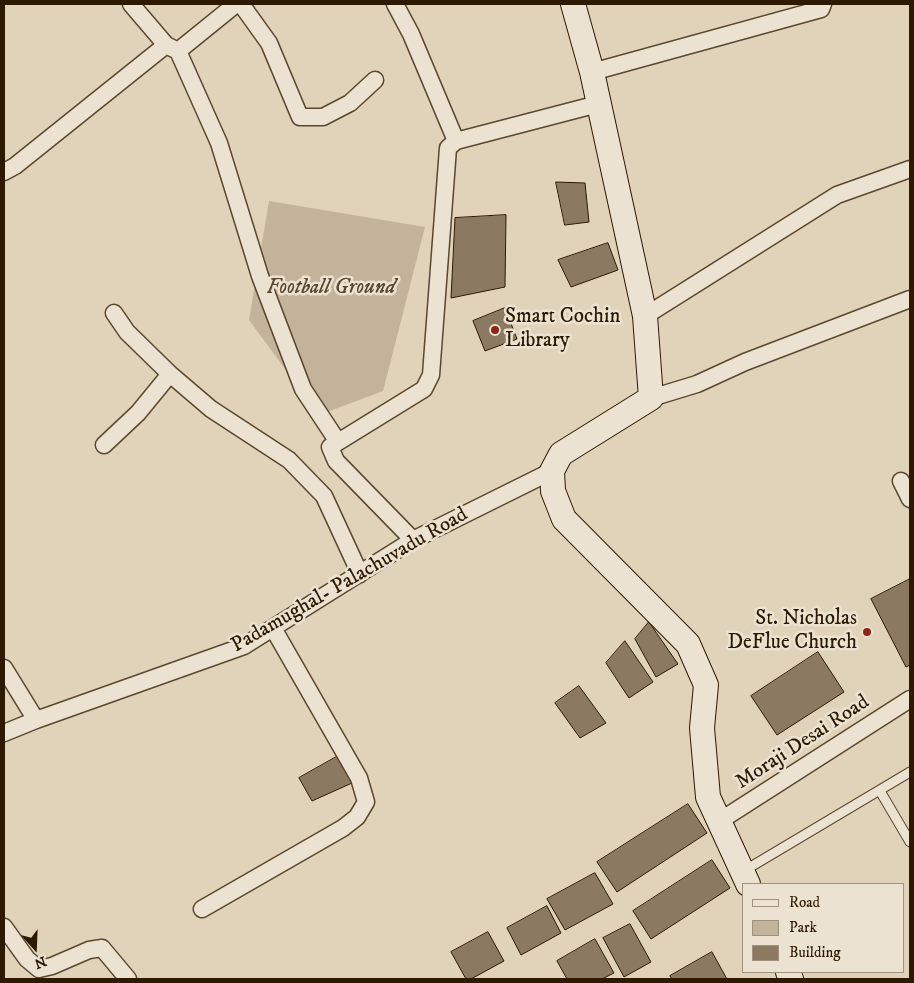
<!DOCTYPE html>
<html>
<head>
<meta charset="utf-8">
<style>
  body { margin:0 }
  #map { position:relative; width:914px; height:983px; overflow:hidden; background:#e1d3ba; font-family:"IM FELL DW Pica",serif }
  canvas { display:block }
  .frame { position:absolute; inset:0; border:5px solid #2d1900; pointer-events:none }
  .legend { position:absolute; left:742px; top:883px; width:162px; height:90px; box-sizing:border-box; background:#ece2d2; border:1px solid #a0927e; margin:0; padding:6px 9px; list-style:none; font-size:15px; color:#2d1900 }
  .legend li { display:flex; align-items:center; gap:10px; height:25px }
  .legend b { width:25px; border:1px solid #a0927e }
  .north { position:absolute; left:10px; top:923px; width:50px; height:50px; -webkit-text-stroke:4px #ece2d2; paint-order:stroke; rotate:160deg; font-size:14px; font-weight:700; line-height:20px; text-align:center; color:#2d1900 }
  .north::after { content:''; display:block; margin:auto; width:18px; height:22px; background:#2d1900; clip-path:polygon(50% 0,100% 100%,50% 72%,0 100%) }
</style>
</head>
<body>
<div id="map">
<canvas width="914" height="983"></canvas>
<div class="frame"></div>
<ul class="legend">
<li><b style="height:6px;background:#ece2d2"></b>Road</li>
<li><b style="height:14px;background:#c2b39a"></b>Park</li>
<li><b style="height:14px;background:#8b7a61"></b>Building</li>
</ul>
<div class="north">N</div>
</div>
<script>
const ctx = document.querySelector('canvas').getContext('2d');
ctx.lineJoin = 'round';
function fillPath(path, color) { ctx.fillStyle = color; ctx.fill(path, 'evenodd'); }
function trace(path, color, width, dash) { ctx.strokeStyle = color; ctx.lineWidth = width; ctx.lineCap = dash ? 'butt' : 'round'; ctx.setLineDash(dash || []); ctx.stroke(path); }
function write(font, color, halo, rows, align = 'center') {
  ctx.font = font + ' "IM FELL DW Pica",serif'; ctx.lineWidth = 5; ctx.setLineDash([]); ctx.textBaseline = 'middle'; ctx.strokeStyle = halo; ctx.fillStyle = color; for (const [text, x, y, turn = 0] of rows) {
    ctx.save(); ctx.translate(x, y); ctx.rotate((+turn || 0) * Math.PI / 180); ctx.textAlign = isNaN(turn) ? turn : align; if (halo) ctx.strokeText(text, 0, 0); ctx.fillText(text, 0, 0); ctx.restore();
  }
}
fillPath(new Path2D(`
  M269,201L425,227L383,391L319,415L249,320Z`), '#c2b39a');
const building = new Path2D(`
  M556,182L585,183L589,222L565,225Z
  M506,215L505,287L451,298L455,218Z
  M608,243L618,270L571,287L558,260Z
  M505,308L517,339L485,351L473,321Z
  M910,579V665L906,667L871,599Z
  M649,622L678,664L656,677L635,639Z
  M625,641L653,682L629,698L606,663Z
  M818,652L844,692L777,735L751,696Z
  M579,686L606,723L580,738L555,703Z
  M338,756L352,783L312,801L299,778Z
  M688,804L707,833L617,892L597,862Z
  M712,860L730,888L651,939L633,911Z
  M595,873L613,904L565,930L547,899Z
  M547,906L561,933L521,955L507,928Z
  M630,924L651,962L624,977L603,938Z
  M488,932L504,961L471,979H466L451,952Z
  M595,939L614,973L602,979H567L557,961Z
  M712,952L727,979H672L670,976Z`);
fillPath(building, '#8b7a61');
trace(building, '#2d1900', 1);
const lane = new Path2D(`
  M880,791L910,842
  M742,872L910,772`);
const street = new Path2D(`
  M131,4L166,45
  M236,4L178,51L219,143L260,276L303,389L338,442
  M241,4L269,43L300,117H323L350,103L375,80
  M395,4L411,34L456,141
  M592,72L821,9L823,4
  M4,172L15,166L166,45L178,51
  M114,313L127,332L170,374L211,409L289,460L324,496L360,574
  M645,316L837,195L910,169
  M651,398L697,384L745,362L910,299
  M104,445L138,413L170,374
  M901,481L910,499
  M413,540L336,461L330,447L424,389L431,375L448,148L456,141L598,104
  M4,668L36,720
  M4,733L36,720L244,646L413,540L552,471
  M718,822L910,699
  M202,909L343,828L357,817L366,802L359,778L273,628
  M4,927L27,959L39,969L52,966L89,950L102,948L128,979`);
const secondary = new Path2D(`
  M573,4L592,72L645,316L651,398L561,454L552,471L553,491L564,519L688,644L706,685L702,728L708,797L748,884
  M788,972L791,979`);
trace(lane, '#5a482e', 11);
trace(street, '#5a482e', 19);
trace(secondary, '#2d1900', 26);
trace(lane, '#ece2d2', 9);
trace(street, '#ece2d2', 16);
trace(secondary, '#ece2d2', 24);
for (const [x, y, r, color] of [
  [495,330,5,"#8f2418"],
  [867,632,5,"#8f2418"]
]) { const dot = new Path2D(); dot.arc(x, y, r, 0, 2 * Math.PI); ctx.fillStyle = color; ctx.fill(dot); trace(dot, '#ece2d2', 2); }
write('italic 21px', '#5a472e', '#ece2d2', [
  ["Football Ground",331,289]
]);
write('21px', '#2d1900', '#ece2d2', [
  ["Smart Cochin",505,318],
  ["Library",505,342],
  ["St. Nicholas",857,620,"right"],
  ["DeFlue Church",857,644,"right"]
], 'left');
write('21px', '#2d1900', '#ece2d2', [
  ["Padamughal- Palachuvadu Road",350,581,-30],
  ["Moraji Desai Road",803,743,-33]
]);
</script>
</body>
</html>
